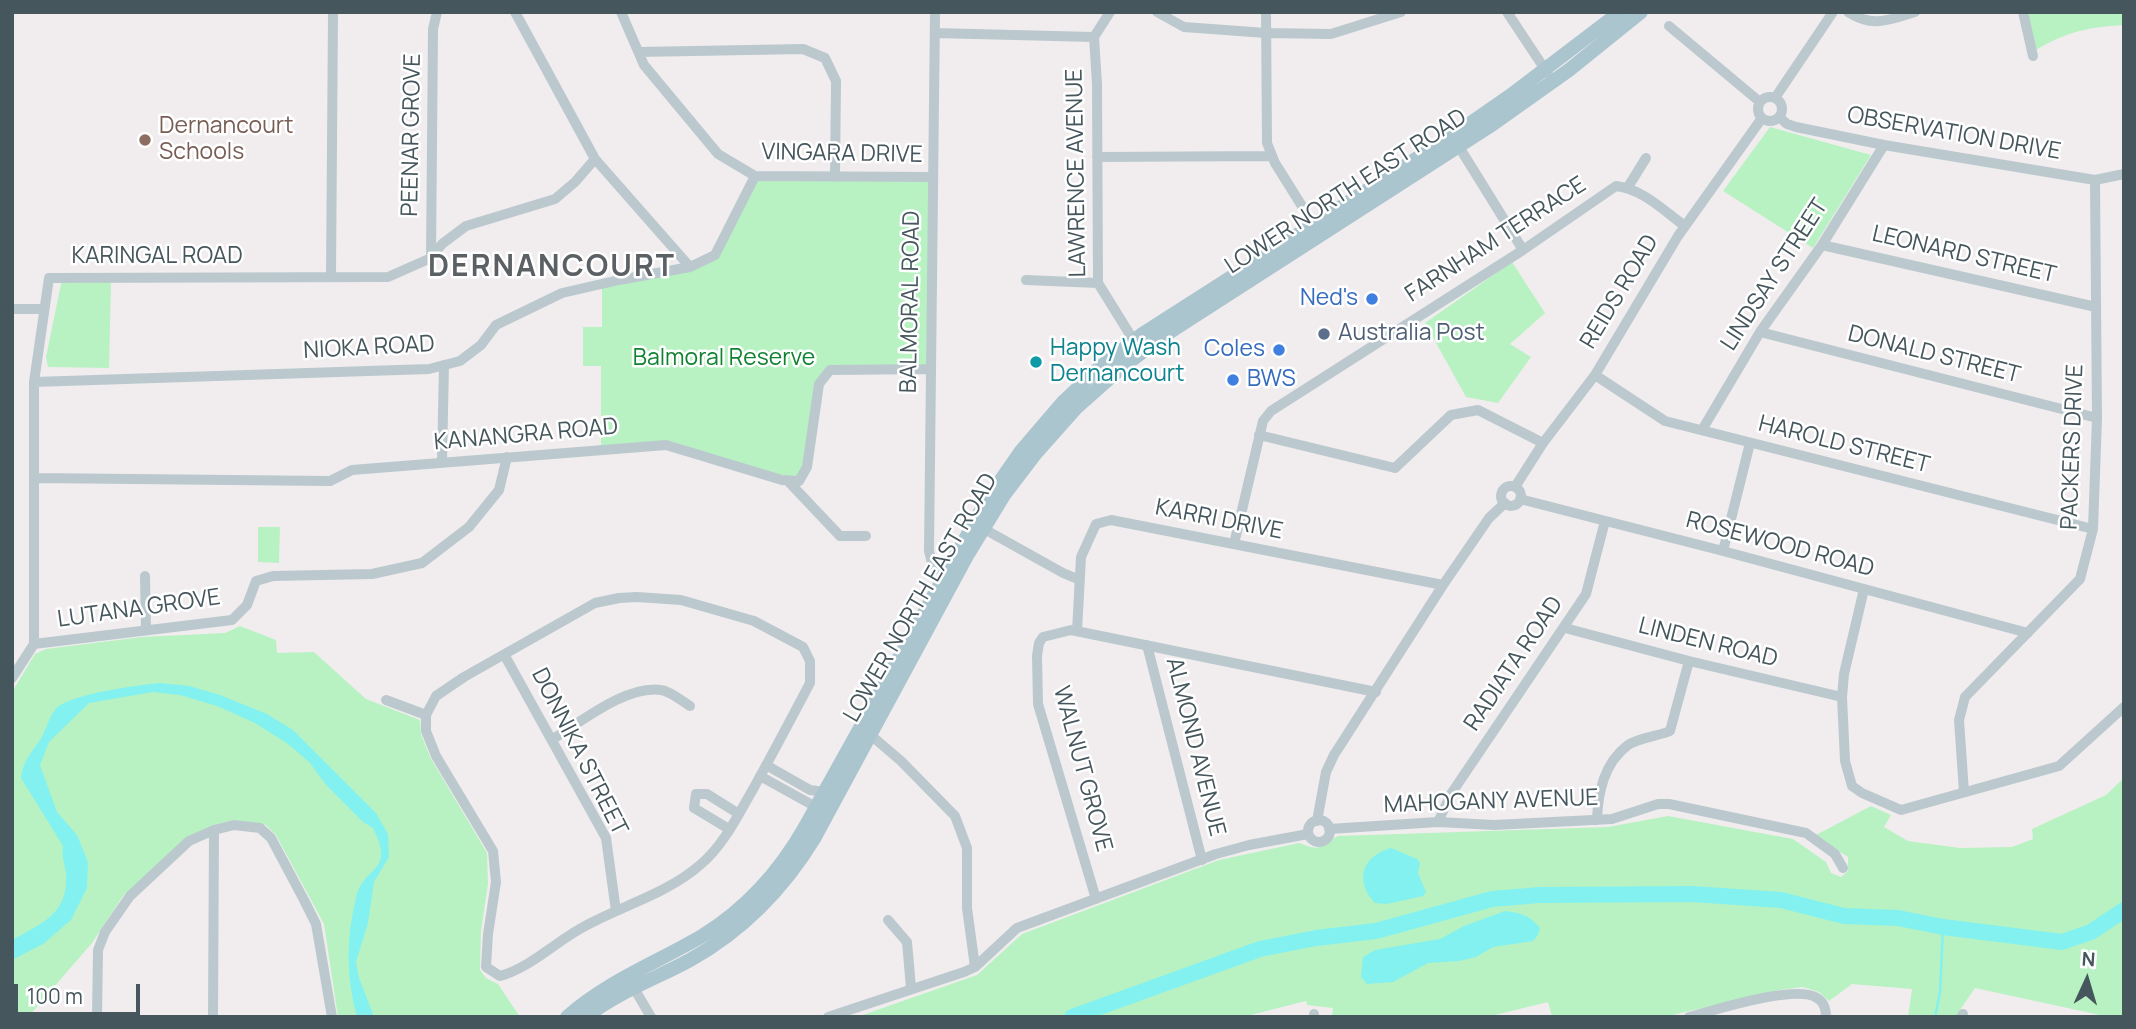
<!DOCTYPE html>
<html>
<head>
<meta charset="utf-8">
<style>
  body { margin:0 }
  #map { position:relative; width:2136px; height:1029px; overflow:hidden; background:#f1edee; font-family:Manrope,sans-serif }
  canvas { display:block }
  .frame { position:absolute; inset:0; border:14px solid #45565c; pointer-events:none }
  .north { position:absolute; left:2052px; top:945px; width:70px; height:70px; -webkit-text-stroke:5px #fff; paint-order:stroke; rotate:4deg; font-size:19px; font-weight:700; line-height:28px; text-align:center; color:#45565c }
  .north::after { content:''; display:block; margin:auto; width:24px; height:32px; background:#45565c; clip-path:polygon(50% 0,100% 100%,50% 72%,0 100%) }
  .scale { position:absolute; left:14px; top:984px; width:126px; height:32px; box-sizing:border-box; border:4px solid #45565c; border-top:0; padding-left:9px; font-size:21px; line-height:24px; white-space:nowrap; color:#45565c; -webkit-text-stroke:5px #fff; paint-order:stroke }
</style>
</head>
<body>
<div id="map">
<canvas width="2136" height="1029"></canvas>
<div class="frame"></div>
<div class="north">N</div>
<div class="scale">100 m</div>
</div>
<script>
const ctx = document.querySelector('canvas').getContext('2d');
ctx.lineJoin = 'round';
function fillPath(path, color) { ctx.fillStyle = color; ctx.fill(path, 'evenodd'); }
function trace(path, color, width, dash) { ctx.strokeStyle = color; ctx.lineWidth = width; ctx.lineCap = dash ? 'butt' : 'round'; ctx.setLineDash(dash || []); ctx.stroke(path); }
function write(font, color, halo, rows, align = 'center') {
  ctx.font = font + ' Manrope,sans-serif'; ctx.lineWidth = 5; ctx.setLineDash([]); ctx.textBaseline = 'middle'; ctx.strokeStyle = halo; ctx.fillStyle = color; for (const [text, x, y, turn = 0] of rows) {
    ctx.save(); ctx.translate(x, y); ctx.rotate((+turn || 0) * Math.PI / 180); ctx.textAlign = isNaN(turn) ? turn : align; if (halo) ctx.strokeText(text, 0, 0); ctx.fillText(text, 0, 0); ctx.restore();
  }
}
fillPath(new Path2D(`
  M2026,12H2124V25C2089,27 2065,32 2036,50Z
  M1770,127L1871,155L1813,248L1723,191Z
  M755,176L933,177L931,369L830,370L819,384L799,481L666,445L601,450V366H583V327H602V284L715,255Z
  M1512,262L1545,313L1510,344L1531,357L1498,403L1466,397L1425,323Z
  M64,281L111,282L109,368L48,367L46,357L61,284Z
  M258,527H280L279,563L258,562Z
  M240,626L276,640L277,653L314,652L366,699L420,720L421,734L430,757L487,853L488,884L481,931L480,970L486,978L498,984L520,1017H338L324,924L276,835L266,825L235,820L214,825L189,836L123,896L92,943L28,1017H12V692L35,654L46,649L142,637L225,633Z
  M2124,778V1017H2109L1975,988L1955,1017H1908L1912,989L1852,984L1829,1001L1819,992L1803,987L1779,990L1664,1017H1552L1548,1002L1487,1017H1332L1333,1008L1307,1005L1306,1001L1243,1017H857L977,975L1022,934L1219,860L1299,843C1322,852 1318,847 1338,836L1608,827L1668,816L1793,839L1826,862L1831,873L1841,877L1848,871V857L1814,836L1871,806L1891,815L1884,827L1908,841L1960,848L2012,847L2033,839L2032,829L2106,795Z`), '#b8f2c2');
fillPath(new Path2D(`
  M160,683L189,686L220,695L267,714L293,730L376,813L388,834L389,857L374,882L368,923L356,962L359,978L374,1017H357C346,978 346,937 356,898C364,864 396,874 373,828L363,822L327,786L309,762L288,744L255,723L217,706L180,695L153,692L89,703L49,742L40,765L57,812L77,835L88,862L87,888L71,920L43,944L12,960V940C42,923 69,914 66,873C65,864 61,856 63,846L21,778C23,761 31,753 40,740C46,731 48,719 55,710C66,694 140,685 160,683Z
  M1391,848L1417,859L1420,863L1418,873L1426,892L1423,896L1387,904L1375,903C1354,881 1362,856 1391,848Z
  M1505,911C1521,913 1529,915 1540,928L1538,935L1533,941L1493,947L1476,957L1459,961L1428,963L1393,982L1367,984L1361,977L1363,957L1375,950L1440,939L1464,926Z`), '#83f1f0');
trace(new Path2D(`
  M1935,1017L1940,992L1943,927`), '#83f1f0', 2.5);
trace(new Path2D(`
  M1072,1017L1260,949L1316,938L1376,931L1492,899L1540,895L1692,894L1781,900L1844,916L1898,918L1943,927L2062,942L2091,932L2124,910`), '#83f1f0', 16);
trace(new Path2D(`
  M515,12L595,159L690,267
  M621,12L644,65L718,154L755,176L933,177
  M935,12L929,551L932,563L949,580
  M1157,12L1184,27L1266,33L1331,34L1401,12
  M1266,12L1267,143L1275,163L1317,230
  M1507,12L1548,74
  M1848,12C1873,28 1889,20 1915,12
  M2023,12L2033,56
  M1669,26L1760,102
  M935,33L1094,37L1110,12
  M1094,37L1097,84L1098,283L1134,341
  M639,52L803,49L825,58L836,81L835,177
  M1758 109a12 12 0 1 1 24 0a12 12 0 1 1-24 0Z
  M1775,98L1833,12
  M1779,117L1787,124L1796,127L1884,145L2095,180L2124,174
  M1456,142L1523,250
  M1097,157L1272,156
  M1628,187L1646,158
  M1822,245L2096,307
  M431,258L433,29L437,12
  M331,277L333,12
  M1026,280L1098,283
  M12,309H44
  M1760,332L2097,418
  M1595,375L1665,421L2093,529
  M34,382L429,369L460,361L481,345L496,325L562,293L619,280L690,267L715,255L755,176
  M1702,430L1760,332L1822,245L1884,145
  M1259,435L1395,468L1451,415L1478,410L1543,443
  M442,462L444,365
  M34,478L330,481L352,470L666,445L782,480L799,481L807,467L819,384L830,370L931,369
  M787,480L840,536H866
  M1501 496a10 10 0 1 1 20 0a10 10 0 1 1-20 0Z
  M1515,487L1543,443L1595,375L1678,236L1762,118
  M1520,499L1723,551L2028,633
  M977,525L1063,573L1080,580
  M1234,544L1263,421L1271,411L1523,250L1616,186C1643,189 1664,211 1685,226
  M1723,551L1750,443
  M145,576L146,630
  M1864,589L1844,674L1842,697L1845,761L1852,786L1862,793L1901,810L2059,766L2124,707
  M637,597L681,600L754,621L803,647L810,661V683C791,719 772,755 752,791C737,817 723,846 700,865C668,893 624,905 587,925C557,940 532,967 500,976L486,967L488,934L496,882L493,851L436,756L426,731V715L436,696L464,677L595,603L619,598Z
  M1565,628L1689,661L1842,697
  M1077,631L1081,557L1096,524L1111,520L1443,585
  M34,644V382L49,278L388,277L431,258L442,244L466,226L555,199L575,182L595,159
  M34,644L232,620L247,605L256,581L273,576L372,574L422,563L469,527L499,490L507,457
  M1147,645L1202,860
  M505,656L606,838L616,911
  M12,678L34,644
  M386,700L426,715
  M866,731L901,761L955,816L967,848V908L975,967
  M553,739C581,722 626,685 661,690C670,691 682,701 690,706
  M766,765L810,790L825,792
  M760,776L816,807L822,806
  M1964,792L1959,720L1965,697L2080,579L2093,529L2097,418L2095,180
  M1597,820C1598,792 1604,763 1628,745C1638,738 1658,736 1670,731L1689,661
  M1308 831a11 11 0 1 1 22 0a11 11 0 1 1-22 0Z
  M1317,821L1326,772L1334,755L1443,585L1489,518L1505,503
  M1438,822L1451,794L1586,594L1605,521
  M729,829L694,808L696,794H707L739,814
  M1329,829L1438,822L1494,825L1612,819L1658,804H1669L1806,833L1835,854L1843,868
  M1096,899L1038,704L1037,656L1039,643L1043,637L1071,630L1376,692
  M888,920L907,942L911,988
  M631,983L651,1017
  M97,1017L98,950L105,932L130,896L189,841L214,830L234,825L260,828L271,838L304,900L316,924L332,1017
  M213,1017L214,830
  M828,1017L964,972L975,967L1017,928L1216,854L1249,845L1308,834
  M1314,1017V1014
  M1689,1017C1715,1010 1796,984 1817,998C1824,1002 1826,1009 1826,1017
  M1961,1017L1963,1014`), '#bbc9ce', 10);
trace(new Path2D(`
  M567,1017C608,981 656,963 702,936C746,909 780,871 805,827L987,500L1021,451L1063,402L1099,368L1141,335L1452,136L1511,95L1620,12
  M586,1017C618,992 655,979 690,960C742,931 784,888 815,837L968,554L1004,495L1036,453L1076,408L1120,369L1165,335L1493,124L1569,70L1641,12`), '#abc5cf', 14);
for (const [x, y, r, color] of [
  [145,140,7,"#8d6e63"],
  [1372,299,7,"#3f7fe0"],
  [1324,334,7,"#5c6f8a"],
  [1279,350,7,"#3f7fe0"],
  [1036,362,7,"#0f9aa8"],
  [1233,380,7,"#3f7fe0"]
]) { const dot = new Path2D(); dot.arc(x, y, r, 0, 2 * Math.PI); ctx.fillStyle = color; ctx.fill(dot); trace(dot, '#fff', 2.5); }
write('23px', '#785e54', '#fff', [
  ["Dernancourt",159,127],
  ["Schools",159,153]
], 'left');
write('23px', '#45565c', '#fff', [
  ["OBSERVATION DRIVE",1954,134,10],
  ["PEENAR GROVE",412,135,-89],
  ["VINGARA DRIVE",842,154,1],
  ["LAWRENCE AVENUE",1077,173,-91],
  ["LOWER NORTH EAST ROAD",1346,192,-33],
  ["FARNHAM TERRACE",1496,240,-33],
  ["LEONARD STREET",1964,255,13],
  ["KARINGAL ROAD",157,257],
  ["LINDSAY STREET",1775,275,-57],
  ["REIDS ROAD",1620,292,-59],
  ["BALMORAL ROAD",911,302,-89],
  ["NIOKA ROAD",369,348,-3],
  ["DONALD STREET",1934,355,14],
  ["KANANGRA ROAD",526,435,-5],
  ["HAROLD STREET",1844,445,14],
  ["PACKERS DRIVE",2073,447,-88],
  ["KARRI DRIVE",1219,520,11],
  ["ROSEWOOD ROAD",1780,545,15],
  ["LOWER NORTH EAST ROAD",921,598,-60],
  ["LUTANA GROVE",139,609,-8],
  ["LINDEN ROAD",1708,643,14],
  ["RADIATA ROAD",1514,664,-56],
  ["ALMOND AVENUE",1195,747,76],
  ["DONNIKA STREET",579,752,63],
  ["WALNUT GROVE",1082,769,75],
  ["MAHOGANY AVENUE",1491,802,-2]
]);
write('23px', '#366cbe', '#fff', [
  ["Ned's",1358,299],
  ["Coles",1265,350],
  ["BWS",1247,380,"left"]
], 'right');
write('23px', '#4e5e75', '#fff', [
  ["Australia Post",1338,334]
], 'left');
write('23px', '#0d838f', '#fff', [
  ["Happy Wash",1050,349],
  ["Dernancourt",1050,375]
], 'left');
write('23px', '#118231', '#fff', [
  ["Balmoral Reserve",724,359]
]);
ctx.letterSpacing = '2px';
write('bold 30px', '#5a6063', '#fff', [
  ["DERNANCOURT",552,268]
]);
ctx.letterSpacing = '0px';
</script>
</body>
</html>
